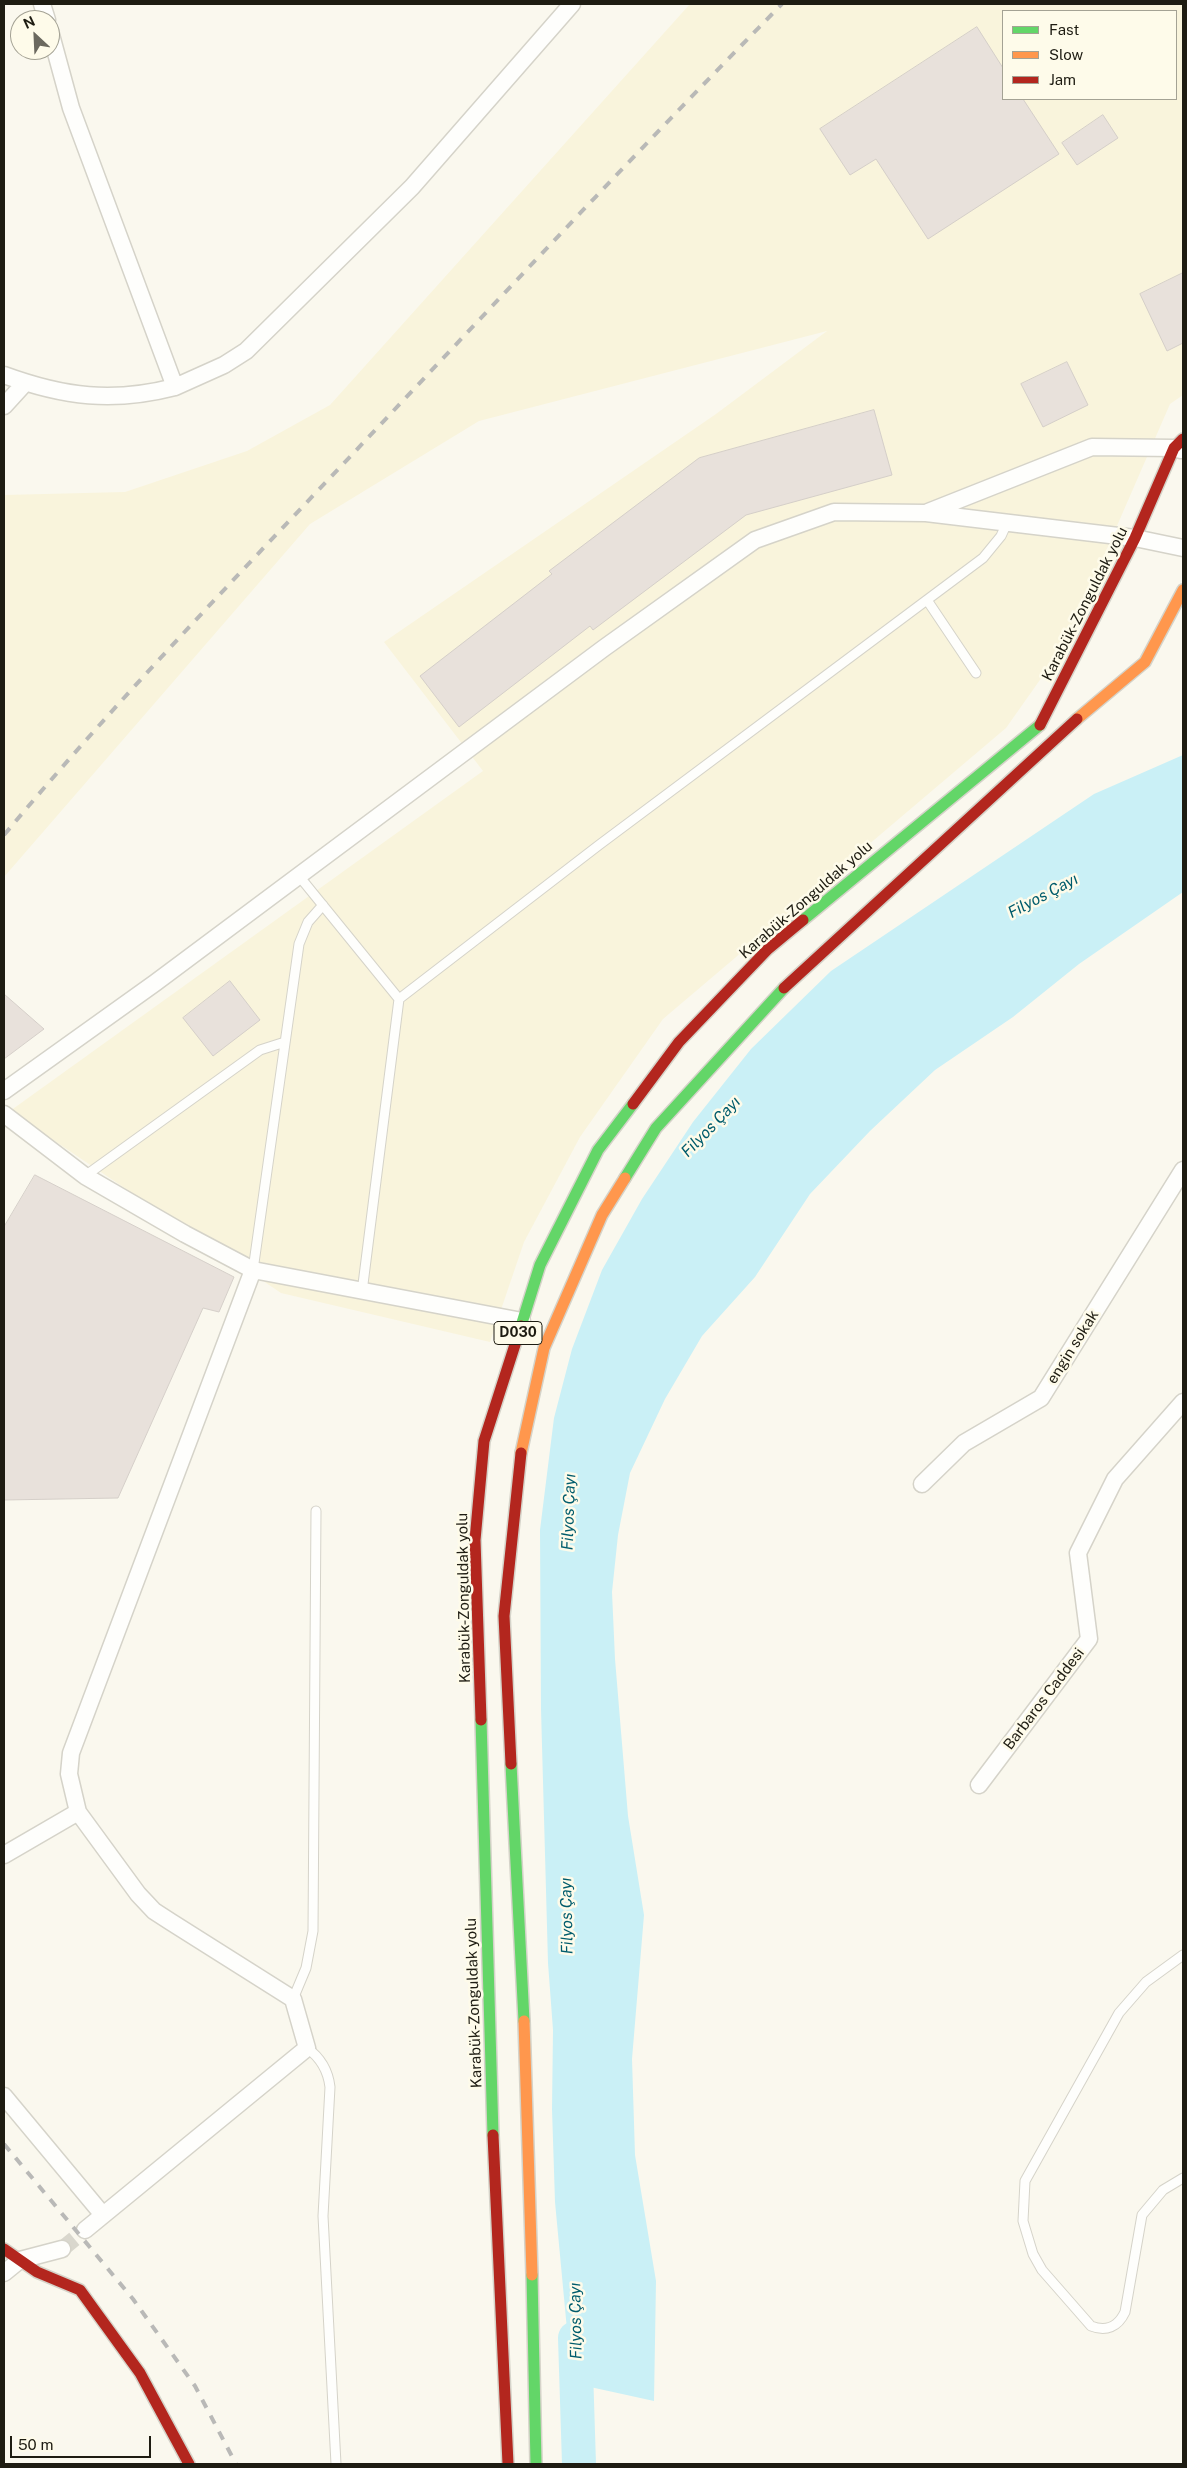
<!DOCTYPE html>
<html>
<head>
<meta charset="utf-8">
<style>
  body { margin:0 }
  #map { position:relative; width:1187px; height:2468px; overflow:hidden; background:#faf8ee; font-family:"Public Sans",sans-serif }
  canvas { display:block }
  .frame { position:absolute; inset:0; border:5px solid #1e1c12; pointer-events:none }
  .legend { position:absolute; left:1002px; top:10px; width:175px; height:90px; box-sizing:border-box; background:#fefbea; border:1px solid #a4a294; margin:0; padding:6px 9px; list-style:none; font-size:15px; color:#1e1c12 }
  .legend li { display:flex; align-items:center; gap:10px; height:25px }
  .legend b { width:25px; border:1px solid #a4a294 }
  .north { position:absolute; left:10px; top:10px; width:50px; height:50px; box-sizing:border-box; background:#fefbea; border:1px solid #a4a294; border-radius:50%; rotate:335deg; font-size:14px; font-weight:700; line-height:20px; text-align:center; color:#1e1c12 }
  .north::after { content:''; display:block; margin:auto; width:18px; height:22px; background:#6b695f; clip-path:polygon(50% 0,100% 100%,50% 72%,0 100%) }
  .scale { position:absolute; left:10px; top:2436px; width:141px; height:22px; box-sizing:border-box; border:2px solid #1e1c12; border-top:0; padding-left:6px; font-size:15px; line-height:18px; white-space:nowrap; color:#1e1c12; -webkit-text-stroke:4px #fefbea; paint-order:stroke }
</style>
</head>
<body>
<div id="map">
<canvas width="1187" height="2468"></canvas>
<div class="frame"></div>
<ul class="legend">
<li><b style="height:6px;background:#63d668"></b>Fast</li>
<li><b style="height:6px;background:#ff974d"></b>Slow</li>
<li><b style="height:6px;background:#b3261e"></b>Jam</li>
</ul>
<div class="north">N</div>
<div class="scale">50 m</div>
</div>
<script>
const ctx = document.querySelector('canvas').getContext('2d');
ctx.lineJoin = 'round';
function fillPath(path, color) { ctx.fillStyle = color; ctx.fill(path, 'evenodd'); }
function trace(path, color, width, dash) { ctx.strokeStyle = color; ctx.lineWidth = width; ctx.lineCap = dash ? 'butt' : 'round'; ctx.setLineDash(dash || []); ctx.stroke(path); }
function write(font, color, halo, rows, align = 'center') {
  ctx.font = font + ' "Public Sans",sans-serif'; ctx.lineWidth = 5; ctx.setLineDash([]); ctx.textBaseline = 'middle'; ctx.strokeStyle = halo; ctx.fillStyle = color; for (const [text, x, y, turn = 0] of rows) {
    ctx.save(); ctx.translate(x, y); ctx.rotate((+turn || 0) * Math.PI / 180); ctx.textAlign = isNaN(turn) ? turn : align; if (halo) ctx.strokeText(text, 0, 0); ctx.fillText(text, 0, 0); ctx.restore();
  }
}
fillPath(new Path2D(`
  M690,4H1183V395L1170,404L1066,643L1006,728L663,1019L580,1137L524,1242L490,1342L281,1293L10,1111L483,771L384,642L716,414L827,331L479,421L310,524L4,877V495L125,492L247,451L330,405ZM1003,11H1176V99H1003Z`), '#f9f4dc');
fillPath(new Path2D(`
  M1183,755V892L1079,964L1013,1017L935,1070L870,1131L810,1194L755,1277L702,1336L665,1399L630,1473L618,1535L612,1592L615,1659L628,1816L644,1915L632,2059L635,2155L656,2281L654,2401L572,2383L555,2202L552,2109L553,2030L548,1963L541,1709L540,1530L554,1418L572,1349L602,1270L642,1199L693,1122L751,1049L831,971L1094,794Z`), '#caf0f6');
trace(new Path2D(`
  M575,2338L579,2464`), '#caf0f6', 34);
const building = new Path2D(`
  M977,27L1003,68V99H1023L1059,154L928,239L876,159L850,175L820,129Z
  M1103,115L1118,138L1077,165L1062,143Z
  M1183,273V343L1167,351L1140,294Z
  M1067,362L1088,405L1043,427L1021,384Z
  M874,410L892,475L746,515L593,630L590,626L459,727L420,676L552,574L549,571L699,458Z
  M230,981L260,1020L213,1056L183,1018Z
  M4,994L44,1029L4,1059Z
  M35,1175L234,1277L219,1312L203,1308L118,1498L4,1500V1227Z`);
fillPath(building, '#e8e1db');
trace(building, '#d5cfc9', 1);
trace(new Path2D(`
  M62,2249L85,2230`), '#d9d7cd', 16, [16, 8]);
const lane = new Path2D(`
  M927,600L976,673
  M299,876L399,999L362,1292
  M399,999L599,845L983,558L1001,536L1007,523
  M85,1176L260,1050L285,1042
  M253,1270L299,944L308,922L323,905
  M1183,1955L1146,1982L1119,2013L1025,2181L1023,2221L1033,2254L1042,2270L1091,2326C1106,2332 1118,2327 1125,2312L1142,2215L1163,2190L1183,2178
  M293,1999L306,1968L313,1931L316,1511
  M307,2048C321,2058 328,2070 330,2087L323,2216L336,2464`);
const street = new Path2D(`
  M42,4L47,20
  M50,31L71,108L175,387L224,365L246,351L412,187L572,4
  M4,375C64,397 113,403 175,387
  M4,406L25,383
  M928,512L1092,447L1174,448L1181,450
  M4,1091L155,983L604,648L755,540L834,512L926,513L1135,538L1183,548
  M4,1114L85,1176L185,1234L253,1270L71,1753L69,1774L78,1812L138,1894L154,1911L171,1922L293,1999L307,2048L85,2230
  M253,1270L522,1321
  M922,1484L964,1443L1041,1398L1183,1170
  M979,1785L1089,1639L1078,1553L1115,1479L1183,1402
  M4,1855L78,1812
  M4,2096L103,2215
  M4,2273L20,2260L62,2249`);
const fast = new Path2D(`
  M803,920L1040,725
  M625,1178L656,1128L784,988
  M521,1326L540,1265L598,1150L633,1104
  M481,1720L493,2135
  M511,1764L524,2021
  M532,2275L536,2464`);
const slow = new Path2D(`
  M1077,719L1145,662L1183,590
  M521,1453L544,1348L602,1215L625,1178
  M524,2021L532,2275`);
const jam = new Path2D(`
  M1040,725L1135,538L1174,448L1183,439
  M784,988L1077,719
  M633,1104L679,1042L768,949L803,920
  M481,1720L475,1540L484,1441L521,1326
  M511,1764L504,1616L521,1453
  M493,2135L508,2464
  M4,2249L37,2272L80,2290L140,2373L189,2464`);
trace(lane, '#d5d3c9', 11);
trace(street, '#d5d3c9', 19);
trace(fast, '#d5d3c9', 14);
trace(slow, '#d5d3c9', 14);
trace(jam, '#d5d3c9', 14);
trace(lane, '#fefefc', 9);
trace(street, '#fefefc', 16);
trace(fast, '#63d668', 11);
trace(slow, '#ff974d', 11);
trace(jam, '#b3261e', 11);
trace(new Path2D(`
  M4,835C118,699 241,572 363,443C502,296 640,148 782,4
  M4,2144L133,2299L195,2386L236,2464`), '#b9b9b7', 4, [9, 9]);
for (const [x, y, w] of [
  [518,1333,48]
]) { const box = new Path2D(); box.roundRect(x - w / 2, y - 11.5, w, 23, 4); ctx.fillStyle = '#fefbea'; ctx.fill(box); trace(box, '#1e1c12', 1); }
write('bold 14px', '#1e1c12', null, [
  ["D030",518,1333]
]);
write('15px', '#1e1c12', '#fefbea', [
  ["Karabük-Zonguldak yolu",1085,604,-63],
  ["Karabük-Zonguldak yolu",806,900,-41],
  ["engin sokak",1073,1347,-58],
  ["Karabük-Zonguldak yolu",464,1598,-91],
  ["Barbaros Caddesi",1044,1699,-53],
  ["Karabük-Zonguldak yolu",474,2003,-92]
]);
write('italic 16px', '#005c6c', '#fefbea', [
  ["Filyos Çayı",1043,896,-28],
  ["Filyos Çayı",711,1127,-46],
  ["Filyos Çayı",569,1512,-88],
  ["Filyos Çayı",567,1916,-91],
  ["Filyos Çayı",576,2321,-91]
]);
</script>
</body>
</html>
